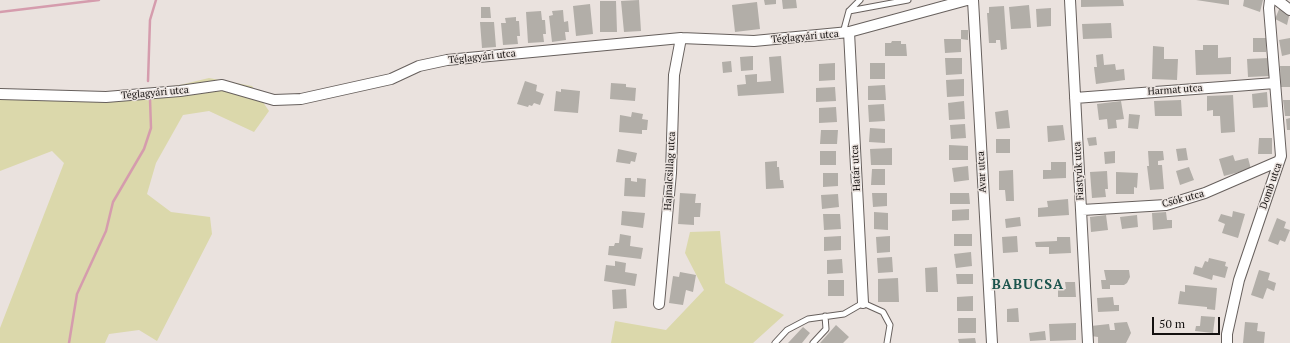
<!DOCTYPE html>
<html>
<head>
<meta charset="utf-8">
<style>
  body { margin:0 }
  #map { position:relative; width:1290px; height:343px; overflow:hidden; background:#eae2de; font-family:"PT Serif",serif }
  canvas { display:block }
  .scale { position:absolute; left:1152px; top:317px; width:68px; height:18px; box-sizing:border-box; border:2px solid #141110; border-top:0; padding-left:5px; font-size:12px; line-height:14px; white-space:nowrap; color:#141110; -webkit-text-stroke:3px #eae2de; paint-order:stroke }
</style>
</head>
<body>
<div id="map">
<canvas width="1290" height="343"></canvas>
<div class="scale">50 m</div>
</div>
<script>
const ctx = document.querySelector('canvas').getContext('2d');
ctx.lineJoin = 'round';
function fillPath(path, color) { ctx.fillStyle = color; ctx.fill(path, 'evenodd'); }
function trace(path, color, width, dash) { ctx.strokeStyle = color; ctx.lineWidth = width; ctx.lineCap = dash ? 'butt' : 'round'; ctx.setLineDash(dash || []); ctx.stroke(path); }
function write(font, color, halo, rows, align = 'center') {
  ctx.font = font + ' "PT Serif",serif'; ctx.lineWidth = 3; ctx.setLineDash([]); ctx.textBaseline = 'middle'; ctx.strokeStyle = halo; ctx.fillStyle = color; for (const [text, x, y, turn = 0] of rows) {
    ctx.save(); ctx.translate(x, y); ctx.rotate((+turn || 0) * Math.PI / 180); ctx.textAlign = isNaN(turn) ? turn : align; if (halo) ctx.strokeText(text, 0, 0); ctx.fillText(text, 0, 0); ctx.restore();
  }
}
fillPath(new Path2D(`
  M209,78L252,86L269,111L254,132L209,111L183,115L156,163L147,194L171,212L210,217L212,234L157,341L139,330L109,334L105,343H0V328L64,163L52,151L0,171V99L109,102Z
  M720,231L725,283L784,315L753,343H611L615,321L666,330L704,290L685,253L690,232Z`), '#dbd8ab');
trace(new Path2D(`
  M0,12L99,0
  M148,81L150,20L156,0
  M69,343L77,294L106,231L113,202L144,149L151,128L150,99`), '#d59cad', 2.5);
fillPath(new Path2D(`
  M639,0L641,31L624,32L621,1Z
  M764,0H776V4L765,5Z
  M782,0H796L797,8L783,9Z
  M1081,0H1123L1124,6L1081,7Z
  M1196,0H1229V5Z
  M1244,0H1263L1260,12L1243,6Z
  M600,1H616L617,32H600Z
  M757,2L760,29L735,32L732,5Z
  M590,4L593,34L576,36L573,6Z
  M1029,5L1031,28L1011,29L1009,7Z
  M1004,6L1007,49L1001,50L1000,40H996V43H989L987,13H989V7Z
  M481,7H490L491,18H481Z
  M1280,7L1290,12L1287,25L1275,19Z
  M1051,8V26L1037,27L1036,9Z
  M563,10L564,22L568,21L569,32H565L566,40L552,42L549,16L553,15L552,11Z
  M541,11L542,20H545L546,34H543L544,42L528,43L526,12Z
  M516,17V21H519L520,36H517L518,44L503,45L501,23H506L505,18Z
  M480,22H494L496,47L482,48Z
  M1111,23L1112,38L1083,39L1082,24Z
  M961,30H968V40L961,39Z
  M1253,38H1266V52H1253Z
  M1290,38V54L1282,56L1279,40Z
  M944,39H961V52L945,53Z
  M892,41H901V44H906L907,56H885V43H891Z
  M1203,45H1218V58L1231,57V74L1196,75L1195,50H1203Z
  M1153,46L1164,47V59H1178L1177,80L1152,79Z
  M1103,54L1104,65L1115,64L1116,70L1124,69L1125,80L1096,84L1094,67H1097L1096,55Z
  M753,56V70L741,71L740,57Z
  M781,56L784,93L738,96L737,85L746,84L745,75L757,74V82L771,81L769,57Z
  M945,58H962V74L946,75Z
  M1269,58L1270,76L1248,77L1247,59Z
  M731,61L732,72L723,73L722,62Z
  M835,63V80L819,81V64Z
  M870,63H885V79H870Z
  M1280,66H1290V87H1281Z
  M964,79V96L947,97L946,80Z
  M525,81L537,85L536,91L544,94L540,105L534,103L532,106L529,105L528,107L517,104Z
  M611,83L626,84V87L636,88L635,101L610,99Z
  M885,85L886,100H868V86Z
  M835,87L836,101L816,102V88Z
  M561,89L580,91L578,113L554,111L556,91L561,92Z
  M1267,92L1268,107L1253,108L1252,94Z
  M1233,95L1235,132L1221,133L1220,116H1213V110L1207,111V96Z
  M1181,100L1182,116H1155L1154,101Z
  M1283,100H1290V116H1285Z
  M964,101L965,119L949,120L948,103Z
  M1121,101L1124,119L1116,120L1117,128L1108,129L1107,119L1099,120L1097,104Z
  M884,104L885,121L869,122L868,105Z
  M836,107L837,122L819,123V108Z
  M1008,110L1010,128L997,129L995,112Z
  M632,112L643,114L642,119L648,120L647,130H642V134L619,132L620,115L631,117Z
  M1129,114L1140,115L1138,129L1128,128Z
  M1290,118V130H1287L1286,119Z
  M965,124L966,138L951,139L950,125Z
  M1063,125L1065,140L1048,142L1047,126Z
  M870,128L885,129V143L869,142Z
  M821,130H838L837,144H820Z
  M1096,137L1097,145L1089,146L1087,138Z
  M1259,138H1272V154H1258Z
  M996,139H1010V153H996Z
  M949,145L968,146V160H949Z
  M892,148V165H871L870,149Z
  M1186,148L1188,160L1178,161L1176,149Z
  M618,149L637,153L635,162L631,161L630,164L616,162Z
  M820,151H836V165H820Z
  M1115,151V163L1105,164L1104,152Z
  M1148,151H1163L1164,160L1158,161V165H1162L1164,189L1150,190L1147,166H1149Z
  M1233,155L1235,161L1248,158L1251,169L1224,176L1219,159Z
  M777,161V167H779L780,180H783L784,188L766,189L765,162Z
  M1051,162H1066V178L1043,179V170H1051Z
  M968,166L969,180L954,182L952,168Z
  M1189,167L1194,180L1180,185L1176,171Z
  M872,169H885V185H871Z
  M1013,170L1014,201H1006L1005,190H999V171Z
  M1107,171L1108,189H1105L1106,197L1092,198L1090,172Z
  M1116,172L1138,173L1137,188L1134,187V194H1116Z
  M823,173H838V186L823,187Z
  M625,178H631V181L637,182V178L646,179L645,197L624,196Z
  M680,193L696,194L695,203H701L700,217H694V225L678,224Z
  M872,193H887V206L873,207Z
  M950,193H969L970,204H950Z
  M838,194L839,207L822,209L821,195Z
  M1068,199L1069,215L1038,217V208L1048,207L1047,201Z
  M969,209V220L952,221V210Z
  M622,211L645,213L643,228L621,225Z
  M1233,211L1245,214L1238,238L1222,233L1225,224L1218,221L1221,214L1232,217Z
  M874,212L888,213V230L874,229Z
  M1166,212L1167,220H1172V228L1153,230L1152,213Z
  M823,214H840L841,229L824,230Z
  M1106,215L1108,230L1091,232L1090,217Z
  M1137,215L1138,227L1122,229L1120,217Z
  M1020,217L1021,226L1006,228L1005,219Z
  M1277,218L1286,222L1284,228L1290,230L1285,242L1280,240L1278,245L1268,241Z
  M620,234L631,236L630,246L643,248L641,259L608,255L609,246H614L615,243H619Z
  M954,234H972V246H954Z
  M841,236V250L824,251V237Z
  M890,236V252L877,253L876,237Z
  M1017,236L1018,252L1003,253L1002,237Z
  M1057,237H1070L1071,253L1049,254V247H1036L1035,242L1057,241Z
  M971,252L972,266L956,268L954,254Z
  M892,257L893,272L878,273L877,258Z
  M1209,258L1226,262L1225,266L1228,267L1225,278L1213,275L1212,280L1193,274L1195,266L1202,268L1205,261L1208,262Z
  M842,259L843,273L827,274V260Z
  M615,261L626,263L625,272L637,274L635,286L604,281L606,265L615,266Z
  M937,267L938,292H926L925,268Z
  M1104,270H1129L1130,277L1127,283L1124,285H1110V289H1102L1101,280H1106Z
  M1259,270L1270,273L1268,280L1276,283L1274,291L1267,288L1263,299L1251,295Z
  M680,272L696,275L693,292L686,290L683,305L669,303L673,276L679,277Z
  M956,274H973V284H957Z
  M898,278L899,302H878V279Z
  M828,280H844V296H828Z
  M1065,282H1075L1076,297H1058V290L1066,289Z
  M1185,285L1217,288L1215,310L1207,309V307L1178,304L1180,291L1185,292Z
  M626,289L627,308L613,309L612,290Z
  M973,296V311H957V297Z
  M1113,297L1114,305H1119V311L1098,312L1097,298Z
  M1018,308L1019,322H1007V309Z
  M1201,316L1215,317L1213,333L1195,331L1196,326H1200Z
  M958,318H976V333H958Z
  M1127,322L1131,333L1126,343H1098V337L1091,336V326L1109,324L1110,330H1115L1114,323Z
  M1245,322L1258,323L1257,331L1265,332L1264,343H1243Z
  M1076,323V340L1050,341L1049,324Z
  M836,325L849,337L843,343H820Z
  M803,327L810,333L802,343H788Z
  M1045,331L1046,340L1030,341L1029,333Z
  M975,338L976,343H959L958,339Z`), '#b2aea8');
const lane = new Path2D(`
  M849,11L908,0
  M843,33L849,11L860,0
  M775,343L787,330L808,319L844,314L863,303L883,312L890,325L887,343
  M813,343L826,329L825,316`);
const street = new Path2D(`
  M973,0L992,343
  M1070,0L1088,343
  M1277,0L1290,10
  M849,32L863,303
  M0,94L106,97L180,91L222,85L274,100L301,99L391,79L419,66L447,60L681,38L754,41L849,32L967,0
  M1075,98L1275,83
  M1082,210L1166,205L1205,193L1279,161
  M659,304L671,173L674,75L681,38
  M1227,343V334L1239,280L1281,156L1269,8L1270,0`);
trace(lane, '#67605d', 7);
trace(street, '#67605d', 12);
trace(lane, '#fff', 5);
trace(street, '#fff', 10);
write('10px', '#141110', '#eae2de', [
  ["Téglagyári utca",805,37,-5],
  ["Téglagyári utca",482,57,-6],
  ["Harmat utca",1175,90,-4],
  ["Téglagyári utca",155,93,-5],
  ["Határ utca",856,168,-93],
  ["Hajnalcsillag utca",670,171,-87],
  ["Fiastyúk utca",1079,171,-93],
  ["Avar utca",982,172,-93],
  ["Domb utca",1271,186,-71],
  ["Csók utca",1183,199,-15]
]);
ctx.letterSpacing = '1px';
write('bold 14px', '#1b544d', '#eae2de', [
  ["BABUCSA",1028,285]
]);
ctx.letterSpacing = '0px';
</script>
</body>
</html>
